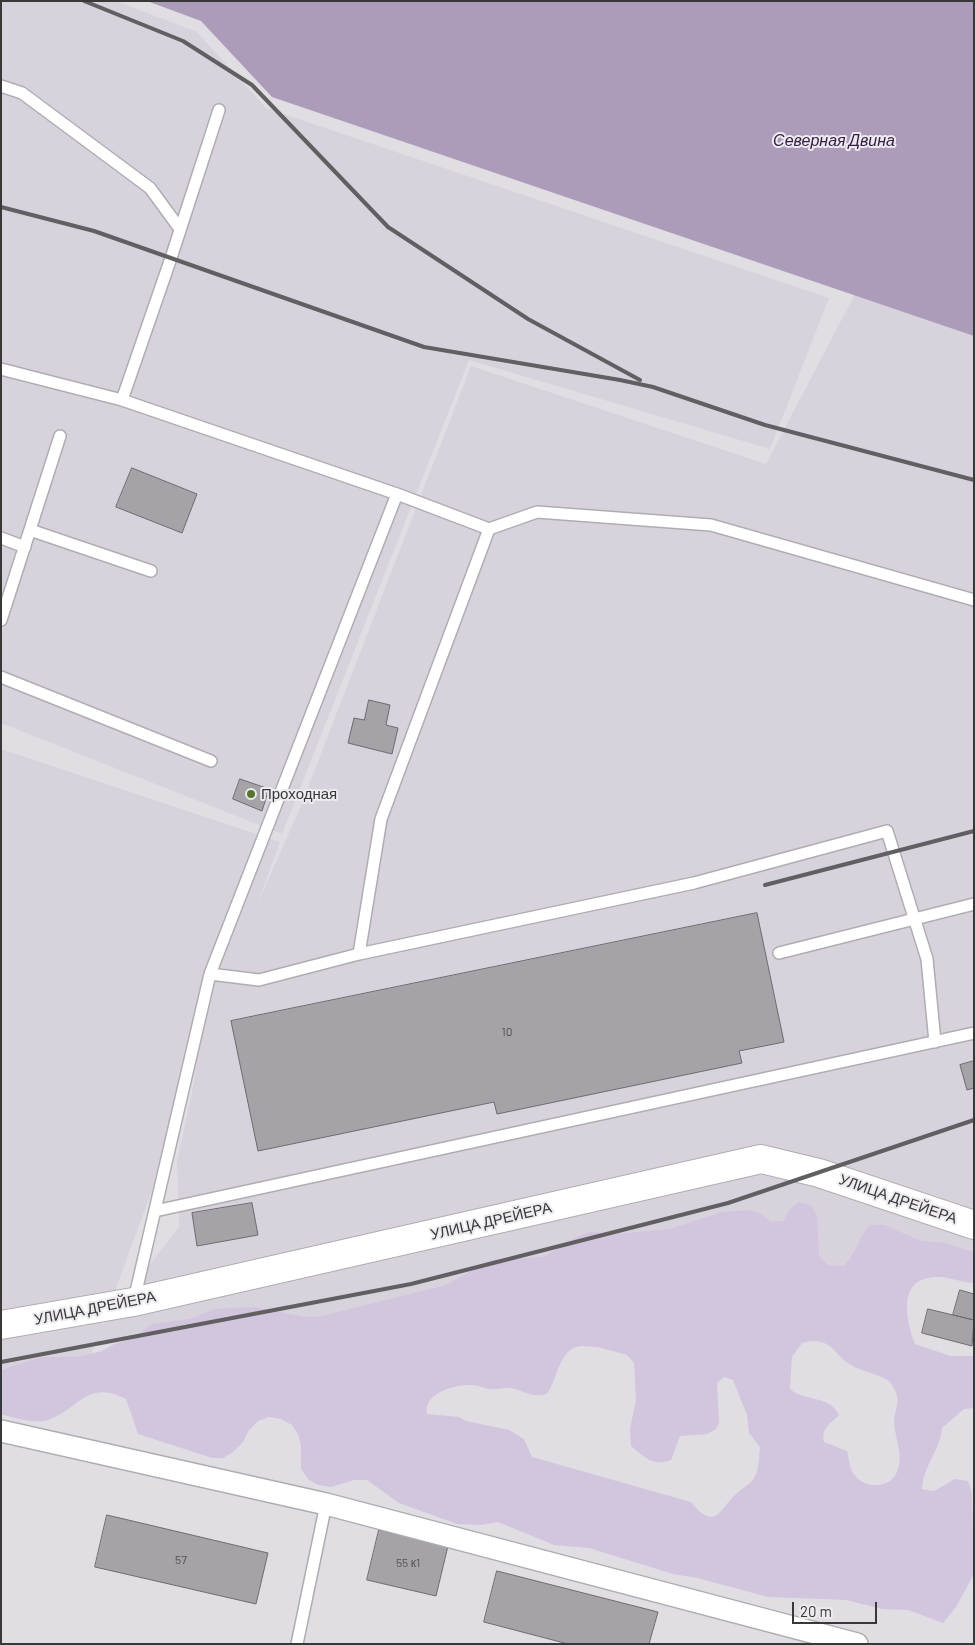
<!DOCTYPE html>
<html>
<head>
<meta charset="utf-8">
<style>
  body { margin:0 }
  #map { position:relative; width:975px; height:1645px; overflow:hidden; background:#e0dee2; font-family:Barlow,sans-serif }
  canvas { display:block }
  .frame { position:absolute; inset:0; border:2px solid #393839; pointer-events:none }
  .scale { position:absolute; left:792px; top:1602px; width:85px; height:22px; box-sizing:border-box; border:2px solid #393839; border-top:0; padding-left:6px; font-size:15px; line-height:18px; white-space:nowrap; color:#393839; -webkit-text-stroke:4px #edebef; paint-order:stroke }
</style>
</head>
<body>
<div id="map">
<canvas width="975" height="1645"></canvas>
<div class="frame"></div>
<div class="scale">20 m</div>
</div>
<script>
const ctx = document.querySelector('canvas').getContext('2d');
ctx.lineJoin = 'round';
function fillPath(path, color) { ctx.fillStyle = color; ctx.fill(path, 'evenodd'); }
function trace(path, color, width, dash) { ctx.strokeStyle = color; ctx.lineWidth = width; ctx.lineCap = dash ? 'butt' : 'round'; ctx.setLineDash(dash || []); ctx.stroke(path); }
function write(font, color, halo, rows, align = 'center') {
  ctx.font = font + ' Barlow,sans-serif'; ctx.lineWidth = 4; ctx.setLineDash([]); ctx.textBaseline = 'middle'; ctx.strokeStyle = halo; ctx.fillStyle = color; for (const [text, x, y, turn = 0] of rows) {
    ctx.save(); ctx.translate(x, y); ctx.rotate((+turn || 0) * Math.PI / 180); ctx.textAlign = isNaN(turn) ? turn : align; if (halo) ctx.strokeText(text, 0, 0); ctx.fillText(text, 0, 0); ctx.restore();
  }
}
fillPath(new Path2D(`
  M1,1H116L197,32L266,108L829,298L770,449L469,360L282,834L1,723Z
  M855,294L974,336V1252L95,1343L83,1378L1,1394V749L280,842L257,905L300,808L471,366L766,464ZM197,1068L177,1162L179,1227L102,1326Z`), '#d8d2dd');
fillPath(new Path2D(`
  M799,1202L811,1205L817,1217L819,1256L828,1265L844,1266C856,1253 859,1237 870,1225H884L921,1241L945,1243L974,1252V1283C962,1283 951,1277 939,1277C897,1276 905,1316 915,1344L951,1356H974V1408L964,1409L942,1428C940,1451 923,1466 922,1489L934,1491L955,1479L968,1481L972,1493L974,1574L956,1607L943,1623L908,1610L882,1609L846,1600L768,1597L697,1578L673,1574L589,1548L554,1545L498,1522L481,1525L457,1524L399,1503L367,1480H354L331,1487L318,1485L308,1479L301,1469V1446L298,1434L292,1425L281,1419L269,1417L258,1421L249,1430L243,1442L233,1452L223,1458H212L138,1434L126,1399C86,1379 80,1409 48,1420C34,1424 15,1418 1,1414V1370L41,1357H78L102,1351L114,1344L132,1339L152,1324L190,1319L215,1309L254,1307L305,1317H318L446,1285L491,1260L544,1257L578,1236L590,1232L615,1234L670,1229L722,1212L748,1210L761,1214L771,1222L784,1221L789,1210ZM810,1341C836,1341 833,1355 851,1365C862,1372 881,1374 890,1382C893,1386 896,1391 897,1396C899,1405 894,1413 894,1422C895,1439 904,1455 897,1472C889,1490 863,1489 853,1473C849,1466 849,1458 847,1451L824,1442C821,1428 830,1424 839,1415C830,1395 805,1402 790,1389L792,1357L802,1343ZM581,1346L598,1347L627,1355L634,1363L636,1401L630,1428L631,1446C645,1457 652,1467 671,1460L680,1436L707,1434L715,1430L719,1423L717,1383L724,1377L733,1380L747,1415L749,1433L760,1447C759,1456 759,1466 756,1474C753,1483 744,1487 737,1493C720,1508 716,1533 691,1502L532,1457L524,1439L509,1430L466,1421L459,1417L427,1414C423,1393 455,1384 472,1385C479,1385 484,1389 491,1389C497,1390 504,1387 510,1388C525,1391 532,1398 547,1394C558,1378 559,1348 581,1346Z`), '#d2c5de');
fillPath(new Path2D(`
  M147,1H974V336L272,97L201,21Z`), '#ac9cba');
const building = new Path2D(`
  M132,468L197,494L182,533L116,507Z
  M369,700L390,705L386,725L398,728L392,754L348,743L354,718L364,720Z
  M240,779L269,789L262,811L233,799Z
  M757,913L784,1042L739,1051L742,1063L497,1114L494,1102L258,1151L231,1021Z
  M974,1061V1088L967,1090L960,1065Z
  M252,1203L258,1235L197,1246L192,1213Z
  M960,1290L974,1294V1320L953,1315Z
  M928,1309L974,1320L972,1346L922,1333Z
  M107,1515L268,1553L256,1604L95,1567Z
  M379,1530L448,1546L436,1596L367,1580Z
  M497,1571L658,1612L649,1644H568L484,1622Z`);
fillPath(building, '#a5a3a7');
trace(building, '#6e6c6f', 1);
const service = new Path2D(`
  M1,86L22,93L150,188L180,229
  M1,369L122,400
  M489,529L537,512L711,525L974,600
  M30,530L151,571
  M1,538L25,547
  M1,620L60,436
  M1,677L211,761
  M779,953L974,904
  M359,954L694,883L887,831L927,959L935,1042
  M210,974L259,980L359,954L381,819L489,529L397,494
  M155,1211L974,1033
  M134,1300L210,974L397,494L122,400L171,258L219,110
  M297,1644L326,1504`);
const minor = new Path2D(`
  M1,1431L326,1504L857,1644`);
const tertiary = new Path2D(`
  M1,1325L133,1302L761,1159L819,1173L974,1225`);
trace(service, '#afadb1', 14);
trace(minor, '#afadb1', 24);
trace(tertiary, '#afadb1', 30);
trace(service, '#fff', 11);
trace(minor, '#fff', 21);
trace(tertiary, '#fff', 28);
trace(new Path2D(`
  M84,1L183,41L252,85L388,227L528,319L640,380
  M1,207L94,231L424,347L620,380L653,387L765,425L974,480
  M765,885L974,831
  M1,1362L411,1284L728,1203L974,1120`), '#615f61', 4);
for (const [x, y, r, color] of [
  [251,794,5,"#57762c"]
]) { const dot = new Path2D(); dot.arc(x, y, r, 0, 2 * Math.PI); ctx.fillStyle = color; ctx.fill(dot); trace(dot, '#edebef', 2); }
write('12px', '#545354', null, [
  ["10",507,1032],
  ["57",181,1560],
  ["55 к1",408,1563]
]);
write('15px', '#393839', '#edebef', [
  ["Проходная",261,794]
], 'left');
write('15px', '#393839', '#edebef', [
  ["УЛИЦА ДРЕЙЕРА",898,1199,19],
  ["УЛИЦА ДРЕЙЕРА",491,1221,-13],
  ["УЛИЦА ДРЕЙЕРА",95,1308,-11]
]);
write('italic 16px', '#351d46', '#edebef', [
  ["Северная Двина",834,141]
]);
</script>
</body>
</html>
